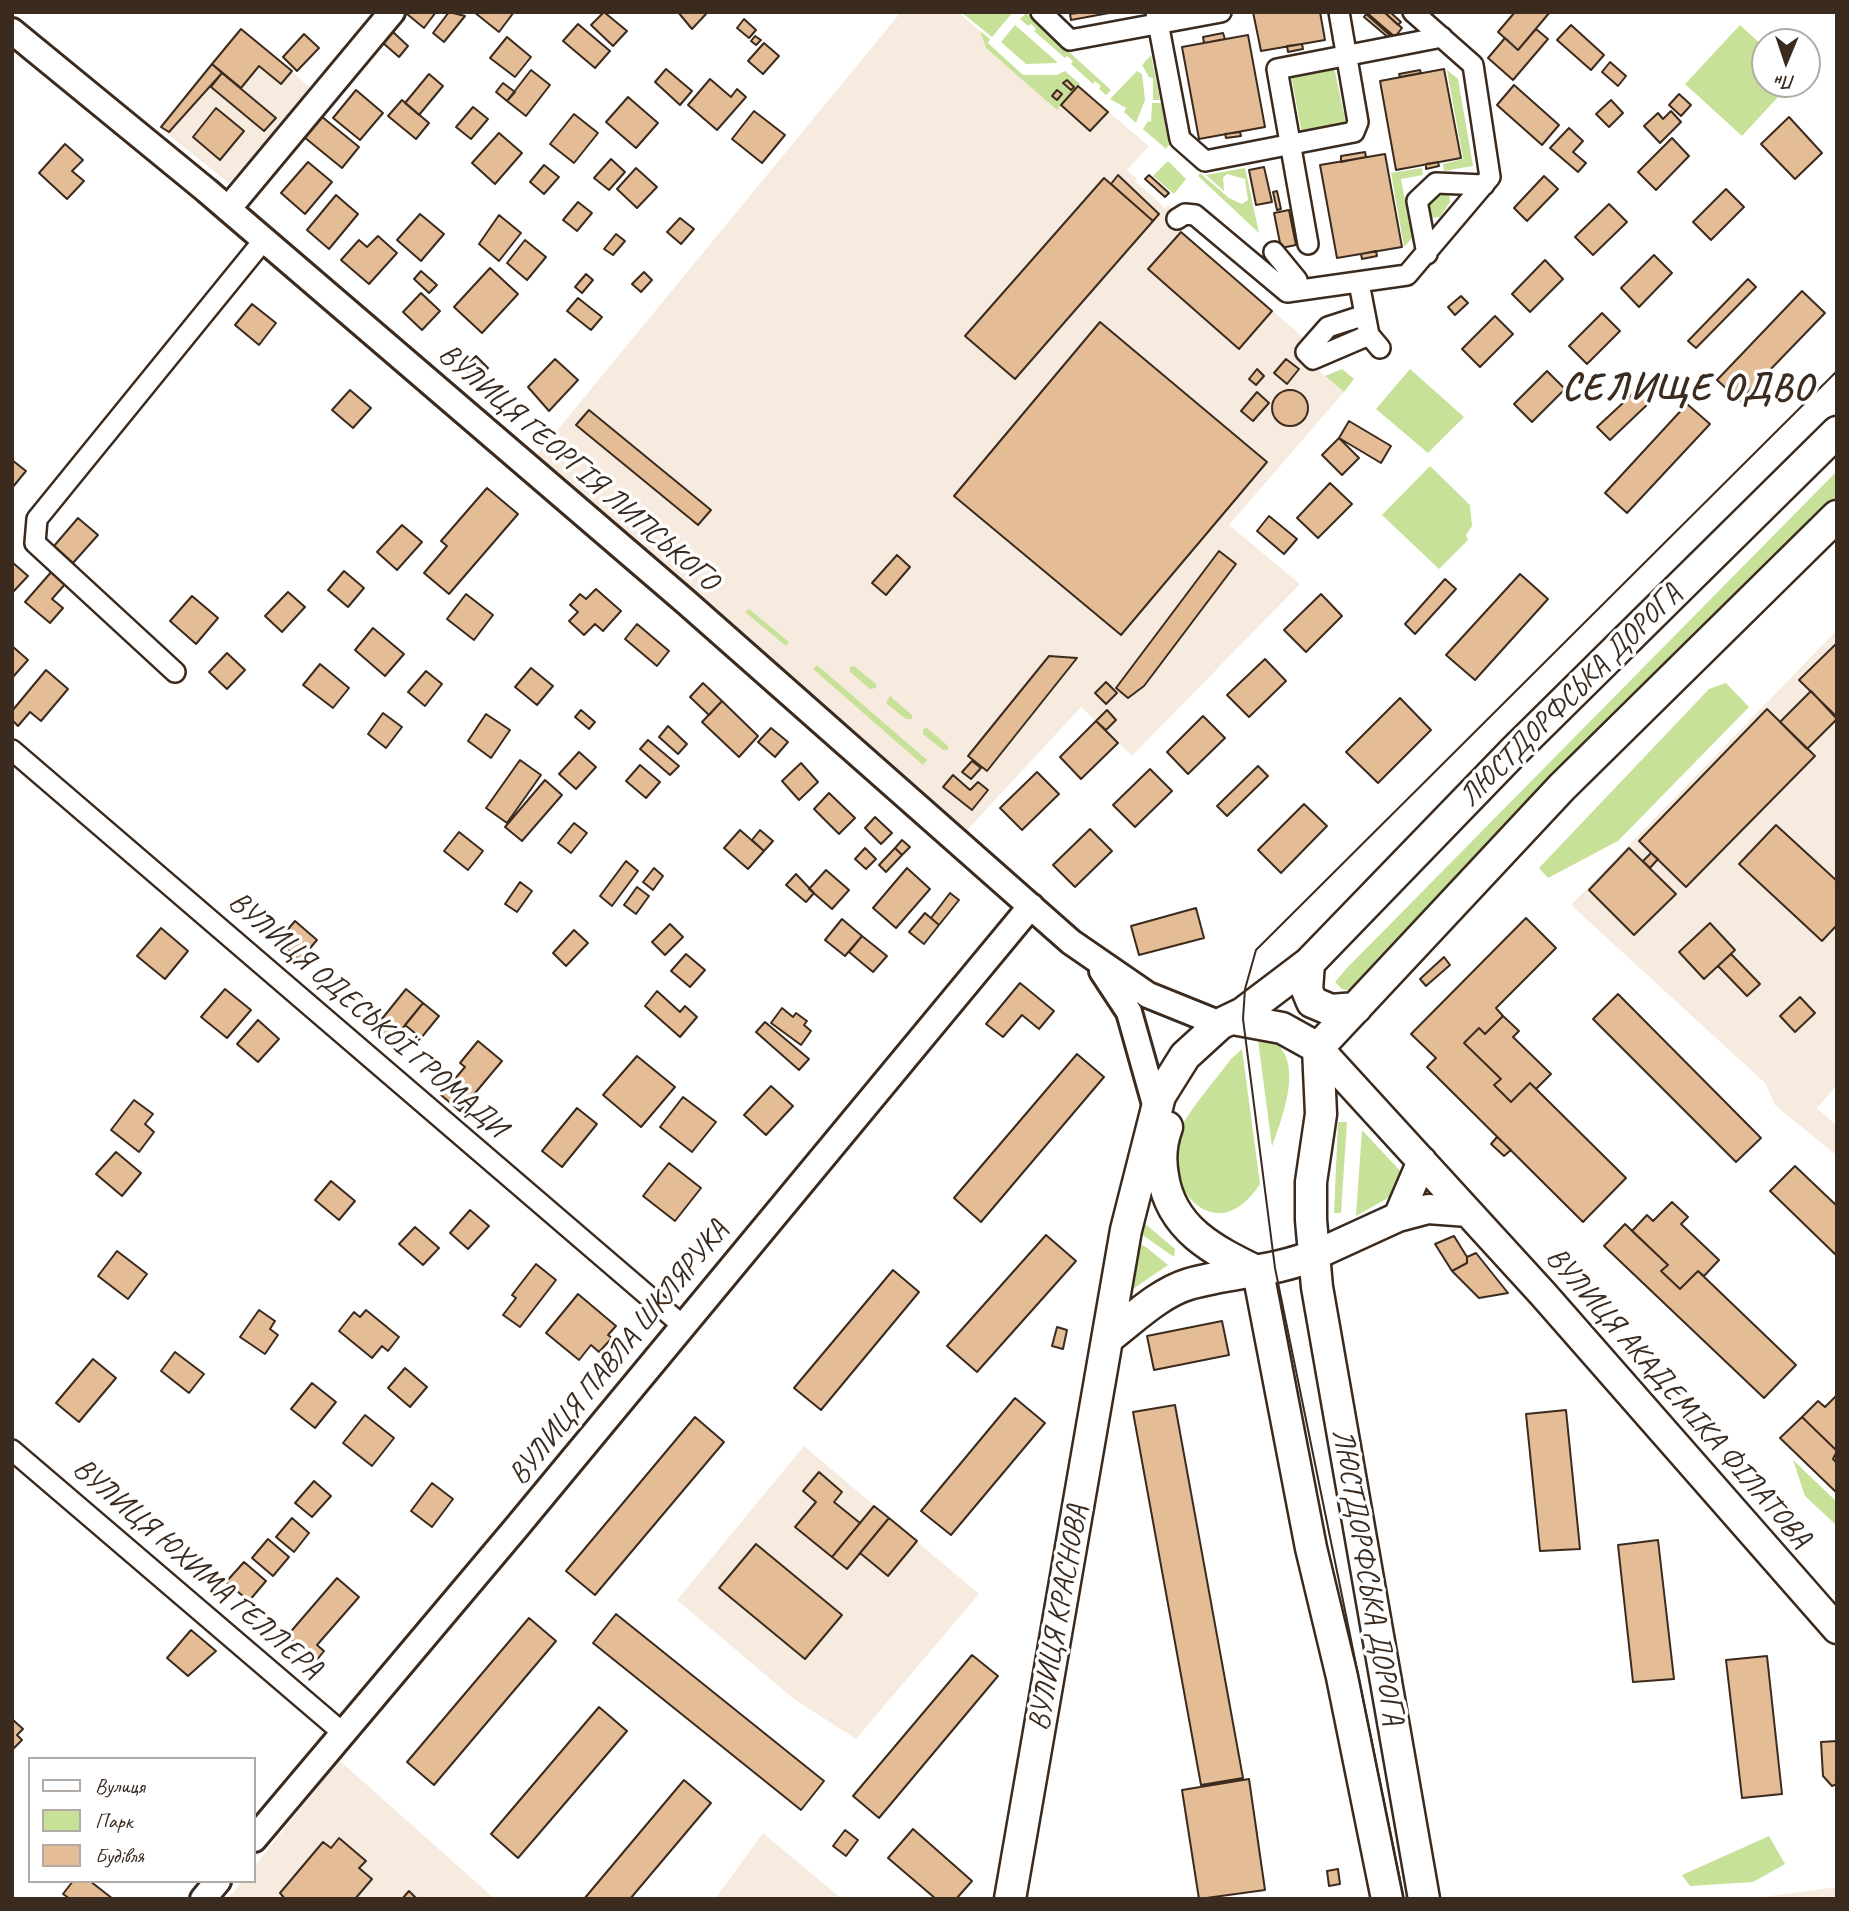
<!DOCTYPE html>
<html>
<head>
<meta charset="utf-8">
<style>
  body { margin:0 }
  #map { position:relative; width:1849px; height:1911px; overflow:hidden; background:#fff; font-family:Caveat,sans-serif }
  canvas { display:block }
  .frame { position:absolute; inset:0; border:14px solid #3b2a1e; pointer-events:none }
  .legend { position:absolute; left:28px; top:1757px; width:228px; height:126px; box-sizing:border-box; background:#fff; border:2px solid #b1aaa5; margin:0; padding:9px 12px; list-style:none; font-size:21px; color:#3b2a1e }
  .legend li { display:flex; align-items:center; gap:14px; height:35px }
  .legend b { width:35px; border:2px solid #b1aaa5 }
  .north { position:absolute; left:1751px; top:28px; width:70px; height:70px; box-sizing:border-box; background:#fff; border:2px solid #b1aaa5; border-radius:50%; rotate:182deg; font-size:19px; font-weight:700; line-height:28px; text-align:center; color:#3b2a1e }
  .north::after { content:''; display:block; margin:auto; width:24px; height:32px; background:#3b2a1e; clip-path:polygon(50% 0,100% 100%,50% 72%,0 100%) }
</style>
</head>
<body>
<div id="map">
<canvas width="1849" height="1911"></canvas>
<div class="frame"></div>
<ul class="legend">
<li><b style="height:9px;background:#fff"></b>Вулиця</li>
<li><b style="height:19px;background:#c7e198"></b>Парк</li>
<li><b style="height:19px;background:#e4bc95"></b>Будівля</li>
</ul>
<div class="north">Пн</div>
</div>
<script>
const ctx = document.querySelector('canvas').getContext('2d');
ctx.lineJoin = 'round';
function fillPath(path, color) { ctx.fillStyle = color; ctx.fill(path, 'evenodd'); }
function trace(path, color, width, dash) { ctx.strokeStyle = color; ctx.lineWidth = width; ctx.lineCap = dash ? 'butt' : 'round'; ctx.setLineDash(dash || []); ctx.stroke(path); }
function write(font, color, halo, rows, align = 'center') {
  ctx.font = font + ' Caveat,sans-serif'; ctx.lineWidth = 7; ctx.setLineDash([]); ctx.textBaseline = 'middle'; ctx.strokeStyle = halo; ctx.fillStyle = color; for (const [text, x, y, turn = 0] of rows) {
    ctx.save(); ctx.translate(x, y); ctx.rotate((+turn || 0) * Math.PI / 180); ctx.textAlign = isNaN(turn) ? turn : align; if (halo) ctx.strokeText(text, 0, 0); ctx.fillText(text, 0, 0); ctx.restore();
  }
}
fillPath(new Path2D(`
  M901,12H958L980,31L986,48L1057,109L1078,86L1149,146L1127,170L1137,179L1135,181L1165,208L1168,205L1174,210L1181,232L1304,338L1294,350L1344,392L1229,525L1300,584L1132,756L1081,707L959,839L531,462Z
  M241,29L311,88L229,183L160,128Z
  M1837,630V1085L1817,1108L1837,1126V1156L1775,1105L1765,1083L1571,905Z
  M804,1446L979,1594L856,1739L794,1699L677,1600Z
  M339,1760L495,1899H228L242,1881H254V1867Z
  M763,1833L842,1899H715Z
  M1837,1887V1899H1748Z`), '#f7ebdf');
fillPath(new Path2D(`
  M961,12H1013L992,37Z
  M1026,13L1111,90L1106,95L1099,89L1101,86L1095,81L1093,84L1071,64L1073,61L1067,56L1065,58L1034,31L1036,29L1031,24L1028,26L1020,19Z
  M1015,25L1057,62V63L1026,64L1001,42Z
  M1740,25L1765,48V84H1790L1742,136L1685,84Z
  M980,31L990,39L988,43L1023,75H1057L1065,71L1080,84L1057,110L986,48Z
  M1151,55L1160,100H1153V78L1149,77L1142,65Z
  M1334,67L1346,124L1302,134L1291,75Z
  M1447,70L1458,79L1473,166L1444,171L1443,164L1463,159Z
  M1137,71L1142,74L1145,100L1136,123L1124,112L1126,108L1110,99Z
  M1152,103H1161L1169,145L1166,149L1143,129L1148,121L1151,122Z
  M1168,161L1186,179L1174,194L1153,176Z
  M1245,168L1259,233L1198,176L1200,173L1229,198L1242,204L1248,200L1245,179L1227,174L1223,178L1224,191L1206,175Z
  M1422,168L1423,175L1401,179L1412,238L1404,247L1391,173Z
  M1441,191L1449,192L1450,202L1440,217L1430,218L1426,203Z
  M1342,369L1354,379L1344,392L1325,376Z
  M1410,369L1464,417L1428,453L1376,409Z
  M1430,466L1470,505L1472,526L1466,535L1468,540L1439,569L1382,515Z
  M1837,471V496L1353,992L1342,989L1335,982L1346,969Z
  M749,609L789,642L786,646L745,612Z
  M817,665L927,760L923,765L813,669Z
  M854,666L876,684V688L870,689L850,672V667Z
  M1726,683L1749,707L1618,841L1548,878L1539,868L1709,689Z
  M890,696L912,715V719H906L886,703Z
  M927,728L948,746V750H943L923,734V729Z
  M1269,1039C1307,1057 1282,1118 1272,1147L1258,1040Z
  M1242,1049L1260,1184C1214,1255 1158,1179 1178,1134C1188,1110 1215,1081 1231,1059Z
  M1338,1122H1347L1341,1213H1334Z
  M1362,1130L1403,1174L1402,1190L1356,1216Z
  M1143,1222L1175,1249L1174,1257L1131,1227Z
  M1129,1238L1146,1247L1168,1265L1130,1291Z
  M1793,1460L1837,1502V1526L1805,1496Z
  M1769,1836L1785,1864L1753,1882L1690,1886L1682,1875Z`), '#c7e198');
const building = new Path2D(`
  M408,12H436L424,28L407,14Z
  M449,12L465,16L444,42L433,33Z
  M474,12H514L499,32Z
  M604,12L627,31L613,46L591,25Z
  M678,12H704L706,14L692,29Z
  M1253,12H1320L1325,40L1261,51Z
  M1366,12H1384L1402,28L1395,37Z
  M1384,12H1390L1401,22L1398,25Z
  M1515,12H1550L1518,50L1498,32Z
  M1078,13L1109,12V13L1071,20L1070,14Z
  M1366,14L1392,37L1390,39L1364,17Z
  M744,19L756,30L749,38L737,28Z
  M578,24L610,51L595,68L563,41Z
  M1571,25L1604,55L1591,70L1557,40Z
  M241,29L292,71L281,84L259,66L241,88L212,64Z
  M1536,29L1548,39L1513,80L1488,58L1505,38L1518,50Z
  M393,32L408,46L399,57L383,43Z
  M1223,33L1225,39L1204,43L1203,37Z
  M304,34L319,48L297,71L283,57Z
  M1248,35L1265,127L1199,139L1182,47Z
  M755,36L761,40L756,45L751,41Z
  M507,37L531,57L515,77L490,58Z
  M764,43L779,56L763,74L748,61Z
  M1302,44L1303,49L1288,52L1287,46Z
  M1610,62L1626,76L1618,86L1602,72Z
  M212,64L222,73L169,132L161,127Z
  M666,69L692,91L680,105L655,82Z
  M1444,69L1461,158L1396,170L1380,81Z
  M531,70L550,85L526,116L507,101Z
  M1420,70L1421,73L1400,77L1399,74Z
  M222,73L276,118L264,131L211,87Z
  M429,74L443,86L419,115L405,103Z
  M710,79L731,97L737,89L746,97L717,130L688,105Z
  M1067,80L1074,87L1071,90L1063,83Z
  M503,83L515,92L507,101L496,92Z
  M1514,85L1559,125L1542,145L1497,105Z
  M1078,86L1108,112L1090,131L1061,105Z
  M356,90L383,113L360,140L333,118Z
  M1057,90L1062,94L1057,100L1052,96Z
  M1679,94L1691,105L1681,116L1669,105Z
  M628,97L658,123L636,148L606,122Z
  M402,100L429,123L416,139L388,116Z
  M1611,100L1623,113L1609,127L1596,114Z
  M473,107L488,119L471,139L456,127Z
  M216,108L244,131L220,160L193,137Z
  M754,111L785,135L762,163L732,139Z
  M1671,111L1681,122L1660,143L1644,126L1658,113L1663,119Z
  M574,114L598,133L574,163L550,144Z
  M321,116L359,147L342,168L304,137Z
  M1789,117L1822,153L1795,179L1761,144Z
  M1569,128L1583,141L1573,152L1586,163L1578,172L1550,148Z
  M1240,132L1241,136L1226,138L1225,134Z
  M499,133L522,153L495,184L472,163Z
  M1672,138L1689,156L1656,190L1638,172Z
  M65,144L83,160L72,171L84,181L67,199L39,173Z
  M1365,152L1366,157L1341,162V156Z
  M1385,154L1402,247L1337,258L1320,165Z
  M611,159L625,172L609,190L594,178Z
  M308,162L332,182L305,214L281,193Z
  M1438,162L1439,166L1426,169V164Z
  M544,165L559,177L544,194L530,182Z
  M1264,167L1272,202L1256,205L1249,170Z
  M636,168L657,187L637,208L617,189Z
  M1118,175L1159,214L1153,221L1111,184Z
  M1149,175L1169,193L1165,197L1145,179Z
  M1544,176L1558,189L1527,221L1514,208Z
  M1104,178L1153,221L1015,379L965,336Z
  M1726,189L1744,207L1711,240L1693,222Z
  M1277,191L1281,209L1277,210L1273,192Z
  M336,195L358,214L329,249L307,230Z
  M578,202L592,213L577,231L563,220Z
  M1609,204L1627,222L1593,255L1575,237Z
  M1289,210L1296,245L1281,248L1274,213Z
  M420,214L444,234L421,261L397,240Z
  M499,215L521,233L499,261L479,244Z
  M680,218L694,229L681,244L667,232Z
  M1181,232L1272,311L1239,349L1148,269Z
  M616,234L625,241L613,255L604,249Z
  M378,236L397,253L369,284L341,260L359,240L367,247Z
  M525,240L546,257L527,280L507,263Z
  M1376,251L1377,256L1362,259L1361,254Z
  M1654,255L1672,273L1639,307L1621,288Z
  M1545,260L1563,279L1530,312L1512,294Z
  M490,268L518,294L482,333L454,307Z
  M421,271L437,285L429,293L414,279Z
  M644,272L652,280L641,292L632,284Z
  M586,274L593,280L582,293L575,287Z
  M1748,279L1756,287L1696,348L1688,341Z
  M1802,291L1825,313L1740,401L1717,380Z
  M421,293L440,311L422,330L403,312Z
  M1461,296L1468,303L1455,315L1448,307Z
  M578,298L602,317L591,330L567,311Z
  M252,304L276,323L259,345L235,325Z
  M1602,313L1620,331L1587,364L1569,346Z
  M1495,316L1513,334L1480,367L1462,349Z
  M1100,322L1267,462L1121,635L954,496Z
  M476,356L488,368L476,380L464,368Z
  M555,359L578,380L549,411L528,387Z
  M1286,359L1299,369L1287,384L1274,373Z
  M1257,369L1264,376L1256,385L1249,379Z
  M1547,371L1565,389L1532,422L1514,404Z
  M1638,389L1650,402L1610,440L1597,427Z
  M350,390L371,408L353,428L332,410Z
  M1272 408a18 18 0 1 1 36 0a18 18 0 1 1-36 0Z
  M1257,392L1269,403L1253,421L1241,411Z
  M1687,404L1710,424L1627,513L1605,493Z
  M589,410L711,510L698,525L576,425Z
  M1349,421L1391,446L1381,463L1339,438Z
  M1339,438L1359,458L1342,475L1322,455Z
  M12,460L26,471L12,488Z
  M1330,483L1352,504L1318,538L1297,518Z
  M487,488L518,514L449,594L424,573L447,546L441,541Z
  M1269,516L1297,539L1284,554L1257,531Z
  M78,518L98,535L73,563L54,546Z
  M402,525L422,542L397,570L377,552Z
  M1219,551L1236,564L1144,686L1128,698L1116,688Z
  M897,555L910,567L886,595L872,583Z
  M12,562L28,576L12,593Z
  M53,570L67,582L52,599L63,608L50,623L25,602Z
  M344,571L364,588L348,607L328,590Z
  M1520,574L1548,599L1475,680L1446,655Z
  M1445,579L1456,589L1415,634L1405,624Z
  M596,589L621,611L603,631L595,624L584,635L569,621L578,612L570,605L580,594L586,599Z
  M288,592L305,607L282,632L265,616Z
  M466,594L493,615L474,640L447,619Z
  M1321,594L1342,616L1306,652L1284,630Z
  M192,596L218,618L196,644L170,621Z
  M637,624L669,651L657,666L625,639Z
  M373,628L404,654L385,676L355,650Z
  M1837,643V717L1799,680Z
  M12,646L28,660L12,678Z
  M227,653L245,670L227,689L209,672Z
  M1049,656L1077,658L987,771L968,756Z
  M1265,659L1286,681L1249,717L1227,695Z
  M320,664L349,688L333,708L303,685Z
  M531,668L553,686L537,705L515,687Z
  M46,670L68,689L41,721L30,712L18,726L12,720V711Z
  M426,671L442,684L425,706L408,692Z
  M1106,682L1117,693L1106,704L1095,693Z
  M703,683L722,701L709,715L690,697Z
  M1811,691L1837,719L1807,749L1780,722Z
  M1400,698L1431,730L1378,783L1346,752Z
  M722,701L758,736L739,757L702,722Z
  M1767,709L1815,756L1686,887L1639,841Z
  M581,710L595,722L589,729L575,717Z
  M1107,710L1116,720L1106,730L1096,721Z
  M383,713L402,727L386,748L368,734Z
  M486,714L510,730L491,758L468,741Z
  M1203,716L1225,738L1188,774L1167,752Z
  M1096,721L1118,743L1081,779L1060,757Z
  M668,726L687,744L678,754L659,737Z
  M771,728L788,742L775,757L758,742Z
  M648,740L679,766L670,775L640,749Z
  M579,752L596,767L576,789L559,774Z
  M520,760L541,775L507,823L486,808Z
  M972,761L981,768L971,779L962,772Z
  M801,763L818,782L799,800L782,781Z
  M640,765L660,782L646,798L626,781Z
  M1258,766L1268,776L1227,816L1217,806Z
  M1150,769L1172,791L1135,827L1113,805Z
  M1037,772L1059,794L1022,830L1000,808Z
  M953,775L970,790L978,782L988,790L972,810L943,787Z
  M545,780L562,795L522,841L505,827Z
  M829,793L855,818L839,834L814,809Z
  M1304,804L1327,826L1281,873L1258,850Z
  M875,817L892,833L881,844L865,828Z
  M574,823L587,833L571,853L558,843Z
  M1776,825L1837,881V925L1822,941L1739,864Z
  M1090,829L1112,851L1075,887L1053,865Z
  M740,830L764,851L748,869L724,848Z
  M760,830L773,841L764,851L752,840Z
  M459,832L483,851L468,870L444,851Z
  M902,840L910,847L902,855L895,848Z
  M865,848L876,859L866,869L855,859Z
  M895,848L902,855L886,872L879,865Z
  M1629,848L1676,894L1634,935L1589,890Z
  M1651,853L1658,859L1650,868L1643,861Z
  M626,861L638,871L612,906L600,896Z
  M654,868L663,876L653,890L643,882Z
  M907,868L930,889L896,928L873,908Z
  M826,870L849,890L832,909L809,889Z
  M796,874L814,893L806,902L786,885Z
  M520,882L532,891L517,912L505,904Z
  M637,887L649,896L636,914L624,905Z
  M950,893L959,900L939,925L931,918Z
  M1196,908L1204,938L1139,955L1131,926Z
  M925,913L939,925L924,944L909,932Z
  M1526,918L1556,948L1496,1008L1503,1016L1485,1034L1479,1028L1464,1043L1501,1079L1494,1085L1511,1102L1530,1083L1626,1178L1583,1222L1427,1067L1436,1058L1411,1034Z
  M842,919L862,936L845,956L825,940Z
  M295,921L317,940L300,960L278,941Z
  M1710,923L1735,950L1704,979L1679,952Z
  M670,924L683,937L665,955L652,942Z
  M161,928L188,951L165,979L137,956Z
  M574,930L588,943L566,966L553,953Z
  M862,936L887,956L873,972L849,952Z
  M686,954L705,970L690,987L671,971Z
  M1731,954L1760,984L1747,996L1718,966Z
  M1444,957L1450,965L1426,986L1420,979Z
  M1020,983L1054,1011L1039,1029L1022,1015L1003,1037L986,1024Z
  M225,989L251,1010L227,1038L201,1017Z
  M406,989L423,1003L390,1044L373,1030Z
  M657,991L680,1012L685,1006L697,1017L680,1037L645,1006Z
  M1618,994L1761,1138L1736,1162L1593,1019Z
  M1800,997L1815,1013L1795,1032L1780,1016Z
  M423,1003L439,1016L421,1038L405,1025Z
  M782,1008L793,1017L796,1013L807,1021L804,1025L811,1031L801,1045L771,1023Z
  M1503,1016L1519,1031L1513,1037L1551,1074L1536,1089L1530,1083L1511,1102L1494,1085L1501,1079L1464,1043L1479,1028L1485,1034Z
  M258,1020L279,1039L258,1062L237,1044Z
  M765,1022L809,1059L799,1070L756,1032Z
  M478,1041L502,1061L460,1111L441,1095L465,1067L460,1063Z
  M1077,1054L1104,1077L981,1222L954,1198Z
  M637,1056L675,1087L641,1127L603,1095Z
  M771,1086L793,1106L766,1135L744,1115Z
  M683,1097L716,1122L692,1152L660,1127Z
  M134,1100L153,1114L145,1124L154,1132L139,1152L111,1130Z
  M577,1108L597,1124L562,1167L542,1151Z
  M1497,1137L1511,1150L1504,1156L1491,1144Z
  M116,1152L141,1173L122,1196L96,1174Z
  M669,1163L701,1188L675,1221L643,1196Z
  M1795,1166L1837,1206V1256L1770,1191Z
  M331,1181L355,1201L339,1220L315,1200Z
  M1672,1202L1688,1217L1681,1224L1719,1260L1704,1276L1698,1271L1680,1289L1661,1271L1668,1265L1632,1231L1647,1215L1653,1221Z
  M470,1210L489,1226L468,1249L450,1233Z
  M1625,1224L1668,1265L1661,1271L1680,1289L1698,1271L1796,1365L1764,1398L1604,1246Z
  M415,1227L439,1248L423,1265L399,1244Z
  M1046,1235L1076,1261L977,1372L947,1346Z
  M1454,1236L1467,1257V1263L1452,1271L1435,1244Z
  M117,1251L147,1274L128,1299L98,1276Z
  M1476,1253L1508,1293L1479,1298L1452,1271L1467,1263V1257Z
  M536,1264L556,1280L520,1327L503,1315L516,1298L512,1295Z
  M893,1270L919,1292L821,1410L794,1388Z
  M578,1294L616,1326L608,1335L612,1338L599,1352L591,1345L579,1360L546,1333Z
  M259,1310L275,1321L270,1329L278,1335L265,1354L240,1337Z
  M366,1310L399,1337L388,1351L382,1346L372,1358L339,1331L354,1312L360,1317Z
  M1222,1321L1229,1355L1154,1370L1147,1336Z
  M1057,1327L1067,1330L1063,1349L1052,1346Z
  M175,1352L204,1374L189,1393L161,1371Z
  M93,1359L116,1378L79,1422L56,1403Z
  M405,1368L427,1387L410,1407L388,1388Z
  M312,1383L336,1402L315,1428L291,1409Z
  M1837,1395V1451L1802,1417L1818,1401L1825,1407Z
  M1015,1398L1045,1423L951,1535L921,1511Z
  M1175,1405L1243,1778L1201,1785L1133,1412Z
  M1566,1410L1580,1549L1540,1551L1526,1414Z
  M365,1415L394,1438L372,1466L343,1443Z
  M695,1417L724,1442L595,1595L566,1571Z
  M1802,1417L1837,1451L1833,1459L1837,1463V1493L1780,1438Z
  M819,1472L842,1492L834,1502L860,1523L832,1557L795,1527L816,1502L803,1491Z
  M314,1481L331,1496L312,1517L295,1503Z
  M432,1483L453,1499L432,1527L411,1511Z
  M874,1506L889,1518L847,1569L832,1557Z
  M292,1518L309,1533L294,1552L276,1537Z
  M889,1518L917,1541L888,1576L860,1553Z
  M268,1539L289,1557L273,1576L252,1558Z
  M1658,1540L1674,1679L1633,1682L1618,1545Z
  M756,1544L842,1615L805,1659L719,1588Z
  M244,1562L266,1581L249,1601L226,1582Z
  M337,1578L359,1597L317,1645L324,1651L316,1661L287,1636Z
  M616,1614L824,1781L801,1810L593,1643Z
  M529,1618L556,1641L434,1785L407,1762Z
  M191,1630L216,1651L188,1676L167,1658Z
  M972,1655L998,1676L879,1818L853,1796Z
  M1767,1656L1782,1794L1742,1798L1726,1660Z
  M599,1707L627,1731L518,1858L491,1834Z
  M12,1719L23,1729L17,1735L22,1740L12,1750Z
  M1837,1741V1784L1832,1786L1823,1776L1821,1742Z
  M1249,1779L1265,1890L1199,1899L1182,1790Z
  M684,1780L711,1803L630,1899H584Z
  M913,1829L972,1881L956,1899H936L888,1858Z
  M845,1830L858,1840L846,1856L833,1846Z
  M339,1838L366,1861L359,1868L372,1879L355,1899H285L280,1893L323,1842L331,1848Z
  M1338,1869L1340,1884L1329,1886L1327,1871Z
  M73,1881H90L113,1899H70L63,1894Z
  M409,1891L417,1899H402Z`);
fillPath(building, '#e4bc95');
trace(building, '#3b2a1e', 2);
const minor = new Path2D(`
  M1041,12L1070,40L1221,12
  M1156,12L1180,139L1205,161L1354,132L1358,122L1339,12
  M1177,219L1185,214L1195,215L1287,292L1407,275L1490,177L1473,65L1413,12
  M1308,244L1277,69L1442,37
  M1274,252L1297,280
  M1427,254L1417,201L1436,183L1484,185
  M1359,283L1369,335L1380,348
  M1365,315L1328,327L1306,352L1313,359L1369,335
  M175,672L35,543L37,519L263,241
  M12,750L682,1325
  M12,1450L343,1733`);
const tertiary = new Path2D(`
  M12,31L206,190L686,602L1071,942L1148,995L1220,1024
  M228,209L392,12
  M1102,971L1129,1012L1158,1115
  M254,1839L516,1528L1031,906
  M203,1899L218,1881`);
const secondary = new Path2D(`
  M1318,1048L1543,1294L1837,1629
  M1398,1217L1422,1161
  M1315,1255L1398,1217L1428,1209L1468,1212`);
const primary = new Path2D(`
  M1309,963L1307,990L1312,1002L1331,1010L1356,1008
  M1233,1019L1282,1028L1318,1048
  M1318,1048L1321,1114L1311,1182V1220L1317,1287L1424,1899
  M1318,1048L1562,787L1837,516
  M1167,1127C1161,1143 1160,1160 1163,1176C1171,1229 1213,1250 1258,1272
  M1258,1272L1311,1548L1342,1677L1387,1899
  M1108,1338C1133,1319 1159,1293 1189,1284C1231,1272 1274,1272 1315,1255
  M1010,1899L1126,1230L1160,1096L1185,1056L1220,1024L1243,1013L1309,963L1515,750L1837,432`);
trace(minor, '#3b2a1e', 24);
trace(tertiary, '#3b2a1e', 30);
trace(secondary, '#3b2a1e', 33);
trace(primary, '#3b2a1e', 35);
trace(minor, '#fff', 19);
trace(tertiary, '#fff', 24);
trace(secondary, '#fff', 28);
trace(primary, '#fff', 30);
trace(new Path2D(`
  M1404,1899L1275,1268L1243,1019L1245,989L1256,950L1837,371`), '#3b2a1e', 2);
write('30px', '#3b2a1e', '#fff', [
  ["ВУЛИЦЯ ГЕОРГІЯ ЛИПСЬКОГО",578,468,41],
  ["ЛЮСТДОРФСЬКА ДОРОГА",1571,696,-45],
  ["ВУЛИЦЯ ОДЕСЬКОЇ ГРОМАДИ",367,1015,41],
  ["ВУЛИЦЯ ПАВЛА ШКЛЯРУКА",619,1353,-51],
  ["ВУЛИЦЯ АКАДЕМІКА ФІЛАТОВА",1678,1398,49],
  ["ВУЛИЦЯ ЮХИМА ГЕЛЛЕРА",197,1569,41],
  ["ЛЮСТДОРФСЬКА ДОРОГА",1367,1577,80],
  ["ВУЛИЦЯ КРАСНОВА",1059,1618,-80]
]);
ctx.letterSpacing = '2px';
write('bold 37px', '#3b2a1e', '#fff', [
  ["СЕЛИЩЕ ОДВО",1688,389]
]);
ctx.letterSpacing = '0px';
</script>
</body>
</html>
